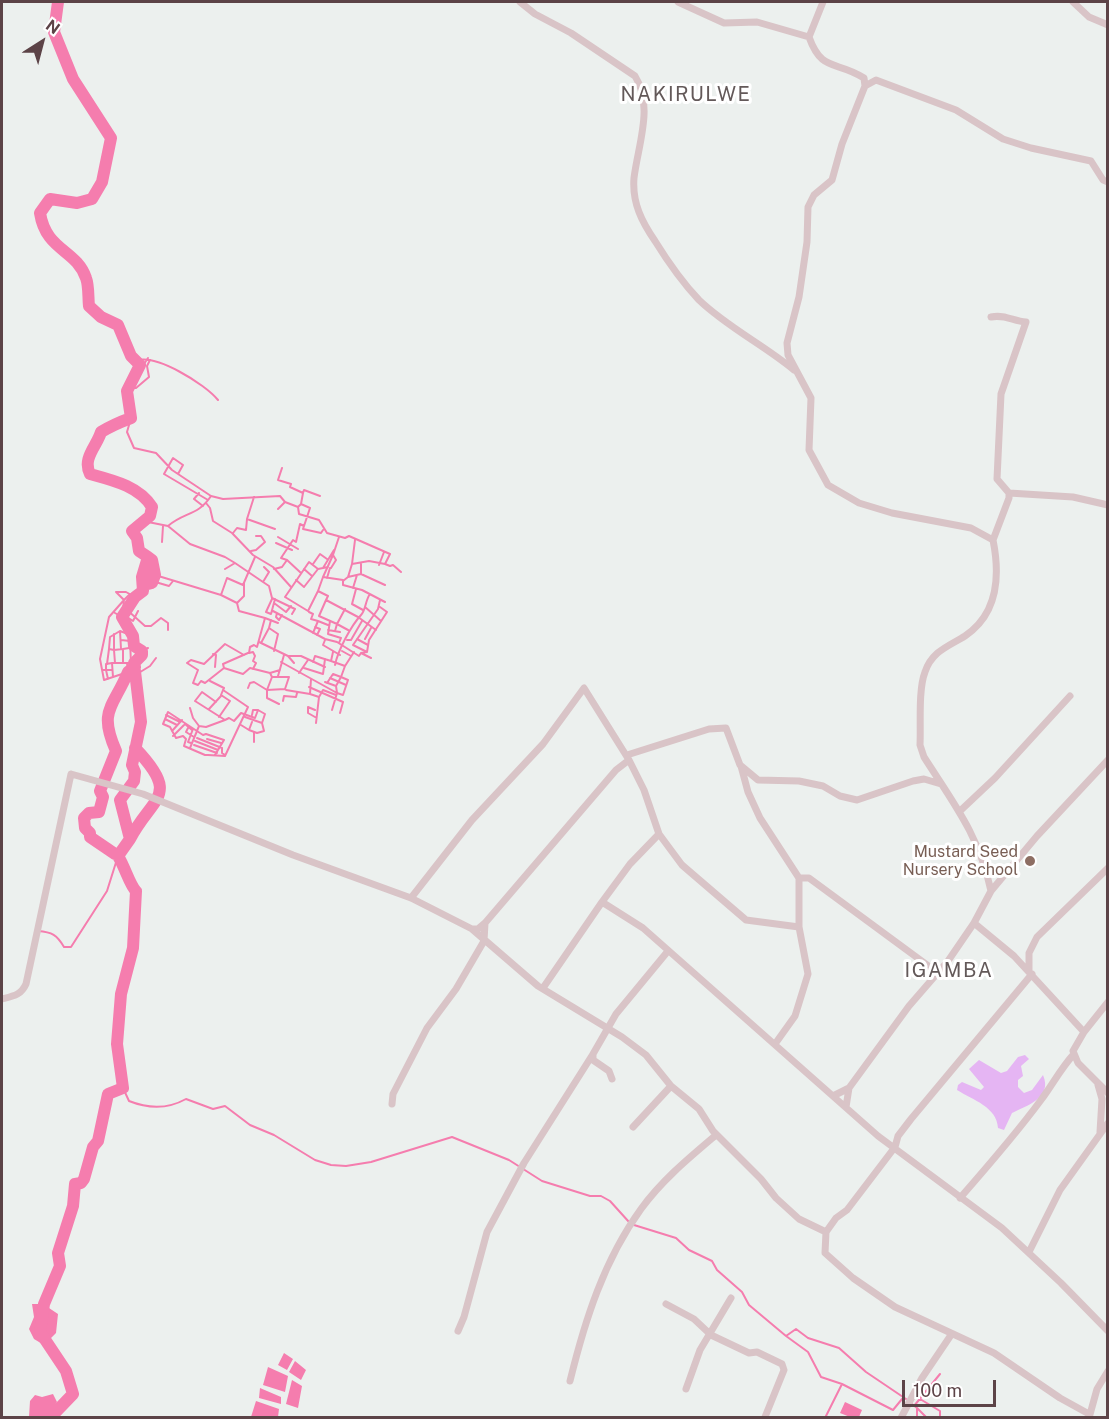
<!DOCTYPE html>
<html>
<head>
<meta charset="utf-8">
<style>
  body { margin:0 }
  #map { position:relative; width:1109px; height:1419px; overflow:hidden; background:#ecf0ee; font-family:"Public Sans",sans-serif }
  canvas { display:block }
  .frame { position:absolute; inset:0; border:3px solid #5c4347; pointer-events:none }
  .north { position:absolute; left:12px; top:12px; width:60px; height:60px; -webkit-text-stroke:4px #fff; paint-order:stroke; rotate:36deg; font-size:16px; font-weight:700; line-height:24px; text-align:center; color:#5c4347 }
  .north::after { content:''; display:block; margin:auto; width:21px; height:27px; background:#5c4347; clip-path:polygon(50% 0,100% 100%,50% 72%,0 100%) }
  .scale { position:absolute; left:902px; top:1380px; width:94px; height:27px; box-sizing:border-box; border:3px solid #5c4347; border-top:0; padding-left:8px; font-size:18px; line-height:21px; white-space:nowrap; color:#5c4347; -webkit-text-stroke:4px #fff; paint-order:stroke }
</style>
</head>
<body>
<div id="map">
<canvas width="1109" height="1419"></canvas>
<div class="frame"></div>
<div class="north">N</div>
<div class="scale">100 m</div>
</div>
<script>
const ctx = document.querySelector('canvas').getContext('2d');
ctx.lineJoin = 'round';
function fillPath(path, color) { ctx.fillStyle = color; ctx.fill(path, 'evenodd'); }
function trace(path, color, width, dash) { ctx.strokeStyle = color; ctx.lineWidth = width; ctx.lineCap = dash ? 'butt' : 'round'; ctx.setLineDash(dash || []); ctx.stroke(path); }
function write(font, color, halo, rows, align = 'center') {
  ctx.font = font + ' "Public Sans",sans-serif'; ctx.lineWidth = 6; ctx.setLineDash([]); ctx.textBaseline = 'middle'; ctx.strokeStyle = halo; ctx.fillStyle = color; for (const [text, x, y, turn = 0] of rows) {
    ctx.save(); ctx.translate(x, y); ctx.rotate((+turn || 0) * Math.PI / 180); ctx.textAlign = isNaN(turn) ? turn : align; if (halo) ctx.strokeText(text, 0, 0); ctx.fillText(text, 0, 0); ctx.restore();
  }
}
fillPath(new Path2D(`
  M1025,1055L1029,1059L1021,1066L1023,1076L1018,1080V1087L1024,1093L1032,1090L1043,1075C1053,1098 1026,1106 1012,1113L1004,1130L998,1128C997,1107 973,1100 957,1090L958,1085L962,1082L981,1090L984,1087L969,1069L979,1060L1001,1073L1007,1071L1018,1057Z`), '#e5b5f3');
fillPath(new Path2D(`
  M32,1304H43L58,1314L56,1333L44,1345L34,1339L29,1329L34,1317Z
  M284,1353L293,1359L287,1370L278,1365Z
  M295,1361L306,1370L301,1380L289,1372Z
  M268,1367L288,1376L285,1392L263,1385Z
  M292,1380L302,1386L298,1408L286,1404Z
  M260,1388L281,1397V1404L259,1398Z
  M53,1394L57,1402L51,1411L53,1417H29L30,1401L35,1395L42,1397Z
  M256,1401L279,1409L278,1417H251Z
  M845,1402L862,1410L859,1417H850L840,1413Z`), '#f57dae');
trace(new Path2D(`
  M136,361C155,353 205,384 218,400
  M140,370L148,358
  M129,388H136L149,377L147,366L150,360
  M131,418L127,432L134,448L156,453L172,470L211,496C198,516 184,512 168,526
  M282,468L278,480L291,484L290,487L303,493L304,490L320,496
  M178,474L183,465L173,458L164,474L208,500
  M199,493L194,499L203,506
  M211,496L223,499L280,496L285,502L298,507L299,514L319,520L327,533L345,538L349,536L390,554L385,564L390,566L393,565L401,572
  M206,503L210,508L213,521L232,533L253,555L273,567L291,587
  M301,504L303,493
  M298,507L301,504L310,508L303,529L321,533L323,530
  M278,509L285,502
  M247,519L254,497
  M143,521L168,526L190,544L225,557L235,563
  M233,533L237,528L246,530L247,519L275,529
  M278,537L298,549
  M355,540L352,564L369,561L385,564
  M162,542L163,526
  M276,543L292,550
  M251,551L256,550L265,542L261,536H256
  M333,555L323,577L343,580
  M287,560L281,558L293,540L296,542L300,524L304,526
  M313,564L320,554L327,559
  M352,564L348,577L361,574L385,585
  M379,565L384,552
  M323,568L334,550
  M331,568L336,560L333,555L339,537
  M225,569L235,563L263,582L269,572L264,567
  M274,569L282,567L287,560L301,573
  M304,569L312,576
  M361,574V563
  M155,575L221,595
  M323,577L318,591L328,596L326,600L358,617L376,630
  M348,577L343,581V585L362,590L385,602
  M327,578L330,568
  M296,580L304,587L318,569
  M152,581L169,586L173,581
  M263,582L269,586L272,598L295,609L292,614
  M353,588L357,575
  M356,589L352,604L363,610
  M318,591L308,611L285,597L309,562L318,569L328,567
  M116,592H126L135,597
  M116,592L124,600L130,594
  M272,599L266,612L271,614L275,599
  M124,600L109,617L100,659L104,680L128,672L127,663H134
  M326,600L319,616L337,624L335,631
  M237,603L244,596V583
  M274,603L286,612L291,606
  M365,607L381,621
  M126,609L145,626H151L161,618L168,623V630
  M345,609L337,624L348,630
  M123,610L124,600
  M273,611L325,639L337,642L359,656L361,653L371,658
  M309,612L313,614L311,619L318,621L313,633
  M115,613L122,617
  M277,613L276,617L279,620L282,615
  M124,615L133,621L138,611
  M265,618L278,623
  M271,620L269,628L278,634L274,651
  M318,621L328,625
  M330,621L328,634L341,638L339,643
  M315,627L320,629L317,635
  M328,630L340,632
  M120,631L121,649
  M357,639L368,645
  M365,639L371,628
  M121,640L130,641L128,634L131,633
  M325,640L323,645L340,655
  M347,640H351L362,621
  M259,642L288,656L294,663
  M261,643L269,628
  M109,649L110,637L120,631L128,634
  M142,651L148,648
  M342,651L351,656
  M333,652L331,661L345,666L354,652
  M367,652L353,645L378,609L380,600
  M361,653L367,652L369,640L387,612L380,607
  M213,654L216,655L215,667
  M244,655L225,644L204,664L191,660L187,663L198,670L193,683L198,685L201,681L205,683L224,668L223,664L248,653
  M288,656H301L325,667
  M281,662L337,693L336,686L341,677L333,674L327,683
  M313,662L315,656L331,661
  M115,663L114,650L123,649
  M123,663V649L129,648
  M131,663L130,641H134
  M107,664L109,649L114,650V634
  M335,665C338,650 351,626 361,615C366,610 365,601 370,594
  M224,668L243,674L250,668L270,673L272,677H289L285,689L267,690V698L279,704
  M304,668L323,674L325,659
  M253,669L256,663L253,661L255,656L253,652L249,653L250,647L254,645L257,647L265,618L239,611L237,603L221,595L227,578L243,585L255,557
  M102,670H106V664L112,663
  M270,673L280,670
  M299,673L308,660
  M137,674L150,666L156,658
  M278,676L284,655
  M113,677L112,663H127
  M330,678L346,685
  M108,679L106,670H112
  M311,679L310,694L319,697L323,690L336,695
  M210,681L224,688L223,690L248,707L225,756L208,755H205L184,746L186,739L183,736L176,738L170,727L163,724L168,712L203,735L206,734L224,740L215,755
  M325,682L336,686
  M309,687L343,702L340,713
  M248,688L250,683L254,682L267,690L272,677
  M286,690L310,694
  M283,701L284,696L296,697L297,693
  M216,702L202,692L195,701L225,720L229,718L234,721L241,713L255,718L258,710H253L252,715
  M209,709L221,696
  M258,710L265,714L262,723
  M332,710L337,693L343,695L348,680L341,677L345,666
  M166,715L180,722
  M219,717L230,701L221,695L223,690
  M245,717L262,723L264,731L257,733L249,730
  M315,717L308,713V707L315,710
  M165,719L177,725
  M316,723L319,697
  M185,724L192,730
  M241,725L249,730L252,722
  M199,726L206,727L225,720
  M188,728L186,732L194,737
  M172,731L182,720
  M173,736L184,725
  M197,738L222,748V753L225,755
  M207,739L221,743
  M195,741L218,750
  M254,742V733
  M191,743L188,742L193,729
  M194,745L217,753
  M190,748L199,726L193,718L190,708
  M38,931C52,932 57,935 64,947H71L107,891L118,856
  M123,1088L129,1101C149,1109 168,1109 186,1099L213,1109L225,1106L250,1125L274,1135L315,1160L331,1165L346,1166L371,1162L452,1137L509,1160L542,1181L590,1196H601L610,1201L629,1222
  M634,1225L676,1238L689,1250L712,1261L717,1270L742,1292L749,1305L786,1336L796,1329L808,1338L839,1348L866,1372L906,1399
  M786,1336L808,1352L821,1377L842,1384L893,1410L902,1399
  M920,1399L940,1411V1418
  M912,1404L917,1408V1418
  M914,1406L940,1374
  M917,1408L926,1417L934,1418
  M825,1418L842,1384`), '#f57dae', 2);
trace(new Path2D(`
  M144,585L152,583L155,575L152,560L148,557
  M130,839C152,796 182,797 135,748
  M115,854L90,837V833L85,828L84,818L89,813L99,812L103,797L100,791L116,751C98,710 113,708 128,672L135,667
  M50,1418L73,1394L66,1371L40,1332L44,1304L60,1266L58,1253L73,1206L75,1184L81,1183L84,1179L93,1147L98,1141L108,1094L123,1088L117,1044L121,994L133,948L136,891C130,886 125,867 118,856L130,839L120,800L134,781L135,772L132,765L141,722L134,663L142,655V651L134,646L133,636L122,617L135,597L143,591L142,577L148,557L139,551L137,538L132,531L150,516L152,507C139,486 112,480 90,474C82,458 97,446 101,432C111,426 120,422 131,418L127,391L140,365L131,356L118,325L101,317L89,306C88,297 89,286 86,278C76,249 46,251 40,213L50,199L77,203L92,199L102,182L111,138L73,79L54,32L58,2`), '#f57dae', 12);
trace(new Path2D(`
  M520,2L535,14L571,33L635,76C654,106 638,145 634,178C632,203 642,222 655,241C668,262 682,282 699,300C727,327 764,345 794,370
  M678,2L724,23L757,22L809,37
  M823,2L809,37C822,73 836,60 864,78L865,86L842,144L832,180L814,195L808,207L807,242L799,297L787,343L788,355L811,398L809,450L828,485L859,503L892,513L971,528L993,540C1000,575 998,614 965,636C949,646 932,651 925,672C918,690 921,725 920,745L924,757C954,804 979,835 991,891L974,923L1014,956L1084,1032L1073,1051L1078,1063L1108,1093
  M1073,2L1089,17L1108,25
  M865,86L876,80L956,110L1003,139L1031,148L1091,161L1103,180L1108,182
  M991,317C1005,314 1013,321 1026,322L1001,394L997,479L1009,493V498L993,540
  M1009,493L1073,497L1108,505
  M627,755L709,729L726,728L740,765L758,780L799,781L823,786L840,796L857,800L913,781L924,779L941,784
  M629,760L644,790L659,834L682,865L746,920L799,927
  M741,766L748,792L760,818L799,878V927L808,974L795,1016L775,1044
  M960,811L995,778L1070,696
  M659,834L630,864L602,902L643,928L878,1136L1002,1228L1061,1283L1108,1331
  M799,878H809L938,973
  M991,891L1037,836L1108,760
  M472,929L538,986L622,1037L646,1055L671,1086L633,1127
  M1029,970V953L1037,937L1108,868
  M1032,974L911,1119L898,1136L895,1147L847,1210L836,1218L826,1232L825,1253L853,1278L895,1307L994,1353L1060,1398L1089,1414
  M543,988L602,902
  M2,999C14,996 21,995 26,984L71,774L143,794L293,855L411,898L472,929H478L485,923
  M1084,1032L1108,1002
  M612,1079L609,1071L593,1060V1054L616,1014L668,951
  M1098,1085L1102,1099L1100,1132
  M671,1086L699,1109L713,1131L761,1179L776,1198L799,1219L826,1232
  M833,1096L849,1088
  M392,1104L393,1094L427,1028L456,989L484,941L485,923L616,770L629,760L584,688L543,744L472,820L411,898
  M846,1107L849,1088L909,1006L948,961L974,923
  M960,1198C988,1166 1016,1134 1041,1100C1053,1084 1061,1068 1074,1054
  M1029,1252L1060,1190L1108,1123
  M666,1304L694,1319L711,1335L749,1353L757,1352L782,1364L784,1370L765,1417
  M458,1331L464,1317L487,1232L524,1163L593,1054
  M570,1381C585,1320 604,1260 641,1209C662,1180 690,1157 716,1135
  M686,1389L700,1350L731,1298
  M901,1418L922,1378L951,1335
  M1089,1418L1097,1389L1108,1371`), '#d9c4c7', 7);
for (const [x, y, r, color] of [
  [1030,861,6,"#8d6e63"]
]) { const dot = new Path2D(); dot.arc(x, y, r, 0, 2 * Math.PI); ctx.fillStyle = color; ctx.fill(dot); trace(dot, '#fff', 2); }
write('16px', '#785e54', '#fff', [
  ["Mustard Seed",1018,852],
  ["Nursery School",1018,870]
], 'right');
ctx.letterSpacing = '1.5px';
write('20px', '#635959', '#fff', [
  ["NAKIRULWE",686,95],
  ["IGAMBA",949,971]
]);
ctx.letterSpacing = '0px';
</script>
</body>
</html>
